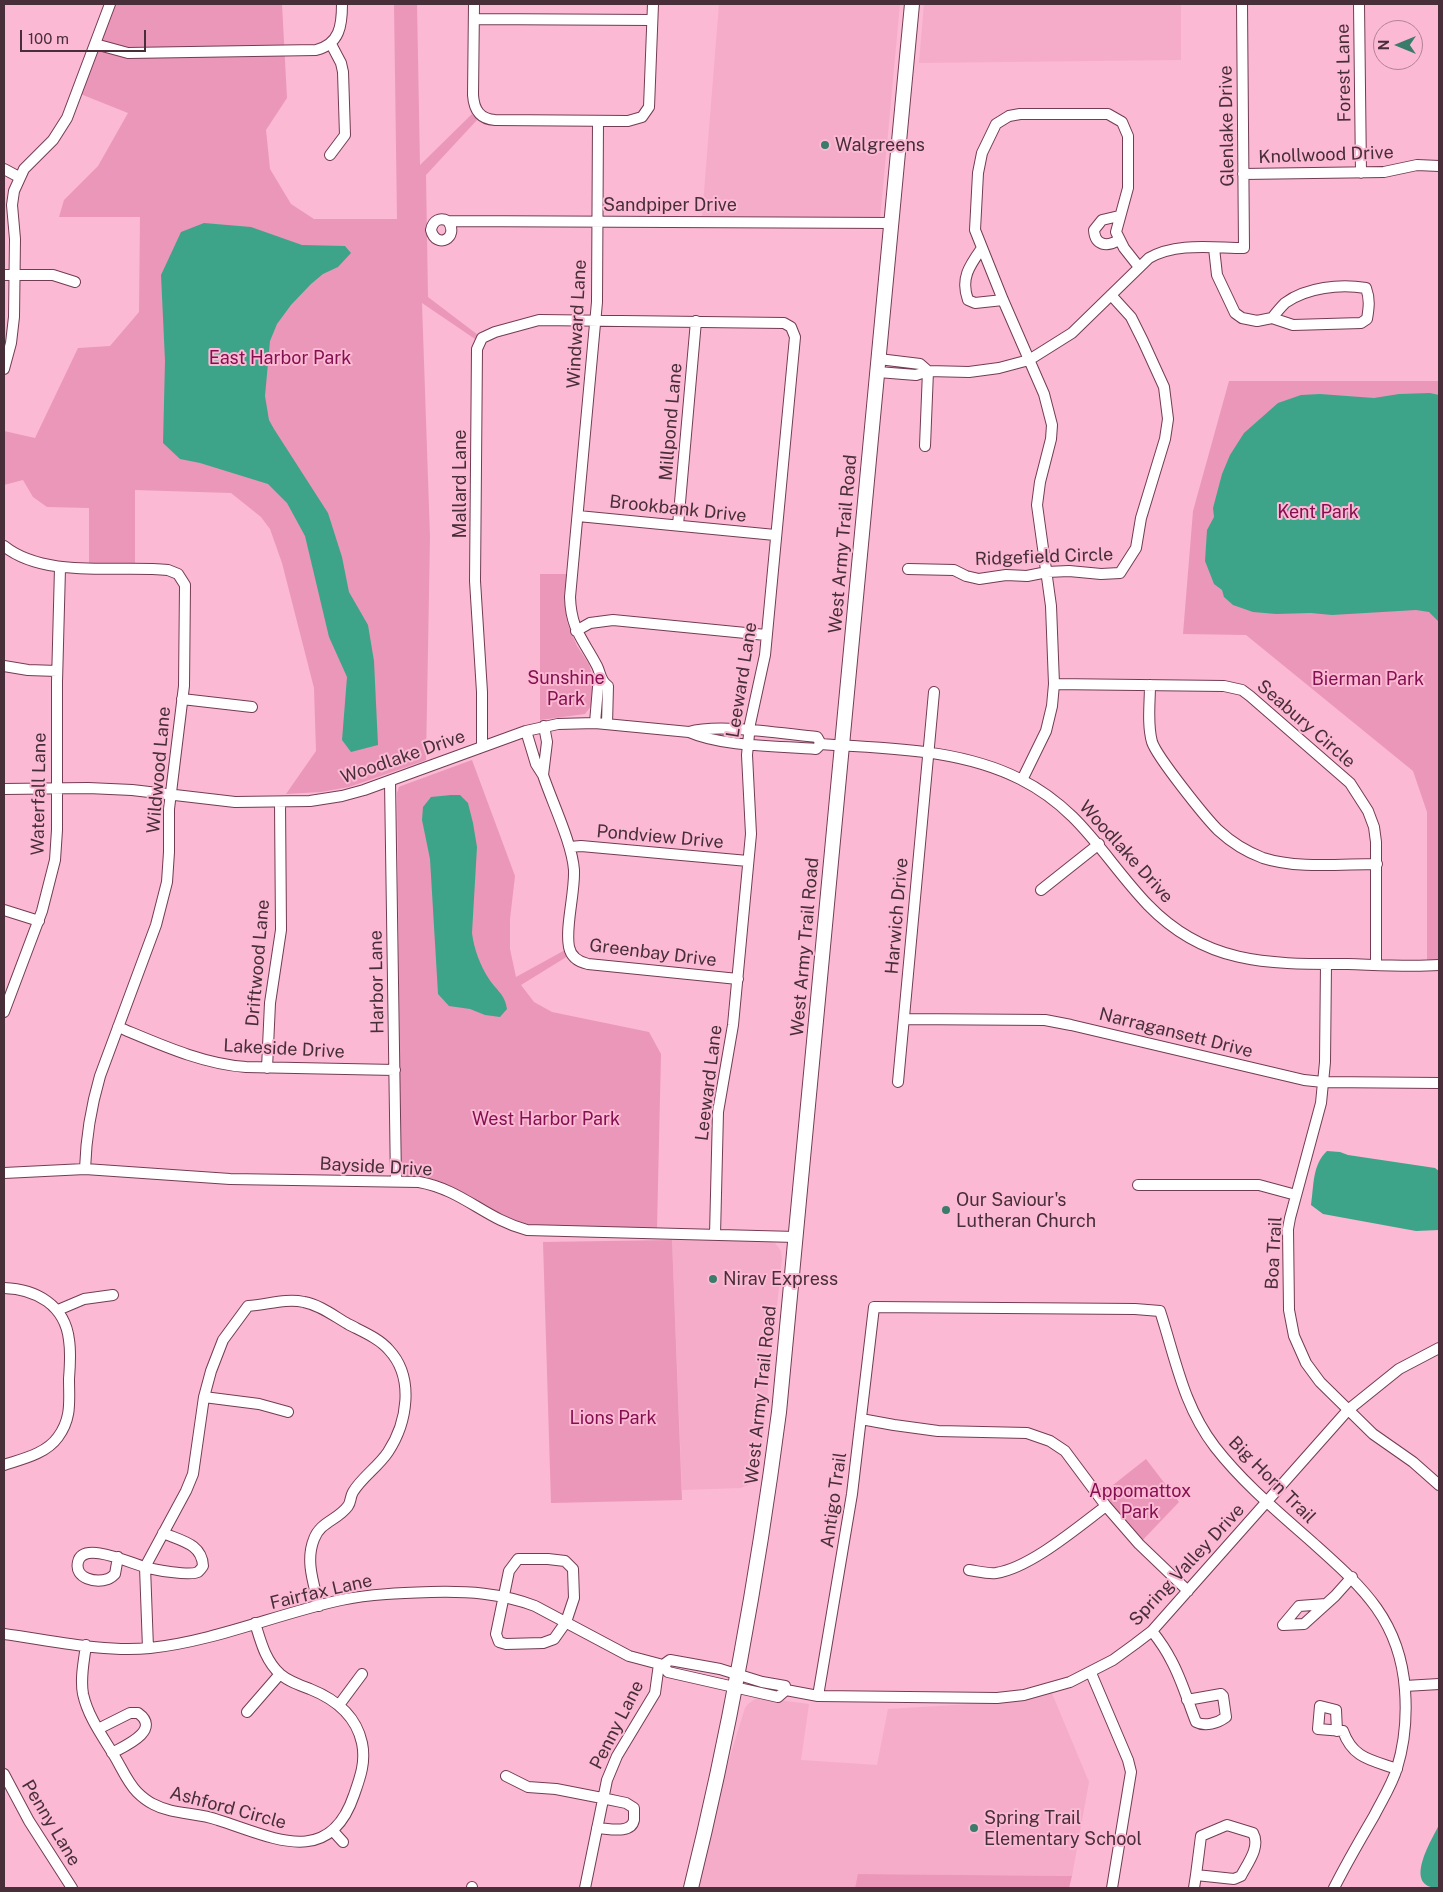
<!DOCTYPE html>
<html>
<head>
<meta charset="utf-8">
<style>
  body { margin:0 }
  #map { position:relative; width:1443px; height:1892px; overflow:hidden; background:#fbb9d3; font-family:"Public Sans",sans-serif }
  canvas { display:block }
  .frame { position:absolute; inset:0; border:5px solid #482e38; pointer-events:none }
  .north { position:absolute; left:1373px; top:20px; width:50px; height:50px; box-sizing:border-box; background:#fbb9d3; border:1px solid #b38195; border-radius:50%; rotate:270deg; font-size:14px; font-weight:700; line-height:20px; text-align:center; color:#482e38 }
  .north::after { content:''; display:block; margin:auto; width:18px; height:22px; background:#3b7b6a; clip-path:polygon(50% 0,100% 100%,50% 72%,0 100%) }
  .scale { position:absolute; left:20px; top:30px; width:126px; height:22px; box-sizing:border-box; border:2px solid #482e38; border-top:0; padding-left:6px; font-size:15px; line-height:18px; white-space:nowrap; color:#482e38; -webkit-text-stroke:4px #fbb9d3; paint-order:stroke }
</style>
</head>
<body>
<div id="map">
<canvas width="1443" height="1892"></canvas>
<div class="frame"></div>
<div class="north">N</div>
<div class="scale">100 m</div>
</div>
<script>
const ctx = document.querySelector('canvas').getContext('2d');
ctx.lineJoin = 'round';
function fillPath(path, color) { ctx.fillStyle = color; ctx.fill(path, 'evenodd'); }
function trace(path, color, width, dash) { ctx.strokeStyle = color; ctx.lineWidth = width; ctx.lineCap = dash ? 'butt' : 'round'; ctx.setLineDash(dash || []); ctx.stroke(path); }
function write(font, color, halo, rows, align = 'center') {
  ctx.font = font + ' "Public Sans",sans-serif'; ctx.lineWidth = 4; ctx.setLineDash([]); ctx.textBaseline = 'middle'; ctx.strokeStyle = halo; ctx.fillStyle = color; for (const [text, x, y, turn = 0] of rows) {
    ctx.save(); ctx.translate(x, y); ctx.rotate((+turn || 0) * Math.PI / 180); ctx.textAlign = isNaN(turn) ? turn : align; if (halo) ctx.strokeText(text, 0, 0); ctx.fillText(text, 0, 0); ctx.restore();
  }
}
fillPath(new Path2D(`
  M719,4H900L880,219L702,217Z
  M924,4H1181V60L919,63Z
  M672,1240L767,1241L775,1243L781,1251L782,1259L760,1465L754,1479L748,1485L741,1488L682,1490Z
  M1051,1691L1089,1782L1072,1876L859,1874L855,1888H696L723,1779L745,1708L748,1704L755,1699L763,1698L809,1704L801,1760L877,1765L888,1709L988,1703Z`), '#f5acc9');
fillPath(new Path2D(`
  M114,4H282L287,98L266,130L270,169L291,204L314,219H397L394,4H417L420,165L472,114L477,120L426,175L428,297L478,335L475,339L422,303L430,537L426,760L421,762L349,787L321,792L286,794L316,751L314,688L282,563L270,529L261,517L231,493L135,490V565L89,564V508L47,507L33,497L23,480L4,485V431L35,438L78,348L110,346L139,312L140,217H59L64,200L98,166L128,113L78,93Z
  M1229,381H1439V964L1427,965V812L1413,771L1246,635L1183,634L1193,511Z
  M540,574H567L564,597L567,622L577,646L589,664L593,677L591,706L585,714L540,720Z
  M472,760L515,876L510,919V949L516,977L565,950L568,956L521,985L534,1002L552,1012L649,1032L661,1054L657,1228L535,1226L515,1222L492,1211L469,1195L441,1183L424,1178L403,1176L401,1172L397,793L399,787L401,786Z
  M672,1240L682,1500L551,1503L543,1242Z
  M1146,1459L1179,1502L1139,1544L1099,1496Z
  M858,1874L1072,1876L1069,1888H855Z`), '#eb97b9');
fillPath(new Path2D(`
  M204,223L251,227L302,245L345,246L351,253L338,267L323,274L311,284L291,305L277,324L270,341L265,396L269,420L274,429L328,513L342,557L349,592L368,625L374,661L378,745L351,752L342,740L347,677L329,637L305,536L287,503L268,484L200,463L180,459L163,443L165,361L161,275L181,232Z
  M1430,393L1439,395V622L1429,612L1416,610L1332,615L1311,613L1276,614L1253,612L1233,605L1224,597L1222,590L1214,584L1205,561L1207,530L1214,517L1213,508L1222,474L1230,455L1244,433L1278,403L1301,395L1320,394L1374,398L1399,394Z
  M451,795H460L468,803L473,823L477,847L472,933C474,949 480,965 489,979C496,990 505,994 507,1009L500,1017L485,1015L470,1009L449,1006L438,994L430,859L422,820L423,807L431,797Z
  M1327,1151L1340,1152L1348,1155L1435,1168L1439,1171V1230L1416,1231L1323,1214L1311,1205C1314,1186 1312,1165 1327,1151Z
  M1439,1825V1888C1402,1888 1431,1841 1439,1825Z`), '#3da48a');
const minor = new Path2D(`
  M474,4L473,95C474,110 480,119 495,120L628,121L642,117L649,107L653,4
  M1359,4L1361,173
  M474,19L652,20
  M95,44L128,53L316,50C340,44 342,25 342,4
  M598,121L597,302L570,597C571,630 583,639 597,666C601,674 600,681 608,686L607,724
  M330,155L345,135L343,72L341,63L331,44
  M4,169L19,177
  M1243,174L1384,172L1417,165L1439,166
  M448,221C460,238 436,250 431,230C433,220 440,217 448,221L892,223
  M1119,240C1107,247 1095,246 1094,230L1102,220L1119,216
  M982,248C970,265 960,278 968,300L975,303L1003,300
  M1214,248L1217,275L1235,313L1242,318L1257,321L1272,318L1293,325L1361,323L1367,319C1369,307 1370,299 1366,288C1340,284 1307,287 1285,303C1281,307 1276,313 1272,318
  M4,275H53L75,282
  M879,359L920,364L928,371
  M4,369L11,343L14,317L15,239L12,205L14,191L24,169L53,140L67,118L110,4
  M878,372L916,375L928,371L969,372L999,368L1029,360L1072,333L1149,258C1177,242 1213,248 1244,248L1242,4
  M925,446L928,371
  M578,516L775,535
  M678,525L696,321
  M4,546C45,579 118,565 168,570L178,574L185,585L184,686L169,809V852L167,882L156,925L100,1076C91,1107 86,1137 85,1169
  M908,569L954,570L966,576L979,579L1006,575L1027,576L1047,572L1069,571L1101,574L1120,573L1136,548L1141,518L1165,439L1168,419L1164,387L1143,341L1131,317L1111,295
  M576,631L590,623L613,620L766,635
  M4,666L28,670L57,671
  M1054,684L1224,686L1242,690L1250,696L1350,783L1368,811L1374,827L1376,842V965
  M1150,685C1150,703 1147,724 1152,742C1157,757 1205,817 1218,830C1231,842 1247,852 1263,858C1297,869 1341,864 1377,864
  M182,699L252,707
  M595,723L598,687L602,682
  M526,731L536,764L543,775C552,802 572,843 574,870C575,893 565,927 569,947C571,957 579,962 588,964L738,979
  M689,732C719,723 784,734 817,737L821,744
  M821,744C888,749 958,748 1020,779C1082,810 1104,859 1148,905C1207,966 1271,964 1348,964C1379,965 1409,967 1439,965
  M482,747V692L475,581L477,349L482,338L495,332L539,320L784,323L791,327L795,337L765,655L750,724L747,755L751,834L733,1025L718,1112L715,1235
  M543,775L547,742L544,726
  M1022,780L1046,731L1052,706L1054,684L1051,606L1037,505L1040,482L1051,439L1052,425L1044,394L1003,300L975,230L978,173L982,153L996,124L1009,116L1020,114H1108L1122,122L1128,136V188L1116,232L1124,248L1139,267
  M390,781L396,1181
  M4,789L88,788L132,790L235,802L310,801L342,796L364,790L526,731L558,724L595,723L689,732C723,747 779,746 816,749L821,744
  M570,847L581,846L748,861
  M1041,890L1099,844
  M4,910L39,921
  M1326,964L1325,1062L1321,1103L1290,1218L1288,1229L1289,1310L1294,1336L1306,1363L1320,1382L1373,1434L1413,1462L1439,1485
  M4,1012L42,911L55,860L57,830V682L60,568
  M904,1019L1045,1020L1071,1025L1304,1080L1323,1082L1439,1083
  M118,1027C159,1044 202,1064 246,1067L395,1070
  M267,1068L270,1003L281,930L280,802
  M898,1082L934,692
  M4,1173L85,1169L230,1179L419,1182C463,1190 485,1219 527,1230L796,1237
  M1138,1185H1259L1296,1195
  M4,1288C36,1289 65,1305 69,1340C71,1353 70,1366 69,1379C69,1401 72,1418 58,1437C46,1454 22,1459 4,1465
  M58,1310L84,1299L113,1295
  M204,1397L259,1404L288,1412
  M861,1419L894,1425L938,1431L1027,1433L1050,1441L1065,1451L1106,1506L1139,1544L1188,1591
  M118,1557L115,1574C113,1576 111,1578 108,1579C96,1583 74,1579 78,1562C83,1540 132,1564 145,1567C154,1570 190,1576 198,1572C199,1571 203,1567 203,1566C202,1544 182,1541 163,1533
  M518,1559H548L565,1561L573,1569L574,1598L566,1622L554,1639L543,1643L506,1644L499,1642L496,1634L509,1571Z
  M969,1570C977,1571 987,1574 996,1573C1030,1568 1078,1527 1106,1506
  M1283,1625L1304,1624L1335,1596L1352,1577
  M1283,1625L1299,1606L1326,1604
  M1152,1631C1159,1640 1166,1650 1171,1660C1182,1680 1188,1702 1196,1722C1205,1727 1218,1723 1226,1717L1223,1696L1221,1694L1187,1700
  M4,1634C49,1640 105,1653 150,1648C215,1641 277,1614 341,1600C371,1594 401,1593 431,1592C467,1591 501,1593 535,1606L629,1656L663,1665L668,1672L778,1697L786,1690
  M86,1645C84,1661 80,1678 83,1694C88,1717 103,1737 115,1757C122,1769 128,1783 137,1792C142,1797 147,1801 153,1804C173,1815 197,1812 218,1820C272,1837 329,1869 354,1795C360,1778 366,1762 362,1743C356,1715 335,1699 310,1689C299,1685 288,1681 280,1674C265,1660 261,1642 255,1623
  M148,1648L145,1567L186,1491L193,1474L204,1397L211,1371L223,1340L248,1306C267,1305 285,1298 304,1302C320,1305 334,1316 348,1324C361,1331 379,1338 389,1350C415,1378 407,1423 388,1452C378,1467 362,1477 353,1492C350,1497 351,1502 348,1506C338,1520 320,1522 314,1539C305,1561 314,1584 319,1606
  M663,1665L670,1660L720,1669L762,1682L785,1686L786,1690L818,1696L997,1698L1024,1695L1070,1682L1113,1660L1135,1644L1152,1631L1348,1410L1399,1369L1439,1348
  M1091,1673L1128,1760L1131,1772L1112,1888
  M1405,1686L1439,1684
  M818,1696L852,1494L874,1307L1135,1309L1160,1311C1176,1360 1183,1405 1215,1447C1243,1483 1278,1512 1312,1542C1361,1586 1400,1619 1405,1690C1407,1717 1405,1742 1397,1768C1392,1785 1382,1800 1374,1816C1360,1840 1346,1864 1334,1888
  M339,1705L362,1674
  M247,1712L280,1674
  M98,1729L130,1713H138C162,1730 125,1746 112,1753
  M1337,1731L1336,1710L1320,1706L1318,1729L1343,1731C1353,1759 1372,1760 1397,1769
  M4,1774L29,1821L72,1888
  M506,1776L528,1787L556,1789L602,1798L626,1803L634,1808C634,1812 634,1816 634,1820C631,1835 607,1828 597,1828
  M333,1831L343,1842
  M472,1887V1888
  M585,1888L607,1780L617,1756L655,1693L659,1664
  M1194,1888L1196,1875L1234,1879L1241,1876C1247,1864 1261,1847 1253,1833L1227,1825L1201,1836L1196,1875`);
const secondary = new Path2D(`
  M691,1888C730,1731 758,1573 779,1412L912,4`);
trace(minor, '#733c54', 12);
trace(secondary, '#733c54', 16);
trace(minor, '#fff', 10);
trace(secondary, '#fff', 14);
for (const [x, y, r, color] of [
  [825,145,5,"#3b7b6a"],
  [946,1210,5,"#3b7b6a"],
  [713,1279,5,"#3b7b6a"],
  [974,1828,5,"#3b7b6a"]
]) { const dot = new Path2D(); dot.arc(x, y, r, 0, 2 * Math.PI); ctx.fillStyle = color; ctx.fill(dot); trace(dot, '#fbb9d3', 2); }
write('18px', '#482e38', '#fbb9d3', [
  ["Forest Lane",1344,73,-91],
  ["Glenlake Drive",1227,126,-91],
  ["Knollwood Drive",1326,155,-2],
  ["Sandpiper Drive",670,205],
  ["Windward Lane",577,324,-87],
  ["Millpond Lane",671,422,-85],
  ["Mallard Lane",460,484,-90],
  ["Brookbank Drive",678,509,6],
  ["West Army Trail Road",843,544,-85],
  ["Ridgefield Circle",1044,557,-2],
  ["Leeward Lane",742,680,-81],
  ["Seabury Circle",1306,724,41],
  ["Woodlake Drive",403,757,-19],
  ["Wildwood Lane",159,770,-85],
  ["Waterfall Lane",39,794,-89],
  ["Pondview Drive",660,837,5],
  ["Woodlake Drive",1126,852,48],
  ["Harwich Drive",897,916,-85],
  ["West Army Trail Road",805,947,-85],
  ["Greenbay Drive",653,953,7],
  ["Driftwood Lane",258,963,-85],
  ["Harbor Lane",377,982,-91],
  ["Narragansett Drive",1176,1033,14],
  ["Lakeside Drive",284,1049,3],
  ["Leeward Lane",709,1083,-83],
  ["Bayside Drive",376,1167,3],
  ["Boa Trail",1274,1253,-87],
  ["West Army Trail Road",761,1395,-84],
  ["Big Horn Trail",1272,1480,45],
  ["Antigo Trail",834,1500,-82],
  ["Spring Valley Drive",1187,1565,-47],
  ["Fairfax Lane",321,1592,-13],
  ["Penny Lane",617,1725,-63],
  ["Ashford Circle",228,1808,15],
  ["Penny Lane",51,1823,59]
]);
write('18px', '#482e38', '#fbb9d3', [
  ["Walgreens",835,145],
  ["Our Saviour's",956,1200],
  ["Lutheran Church",956,1221],
  ["Nirav Express",723,1279],
  ["Spring Trail",984,1818],
  ["Elementary School",984,1839]
], 'left');
write('18px', '#851051', '#fbb9d3', [
  ["East Harbor Park",280,358],
  ["Kent Park",1318,512],
  ["Sunshine",566,678],
  ["Park",566,699],
  ["Bierman Park",1368,679],
  ["West Harbor Park",546,1119],
  ["Lions Park",613,1418],
  ["Appomattox",1140,1491],
  ["Park",1140,1512]
]);
</script>
</body>
</html>
